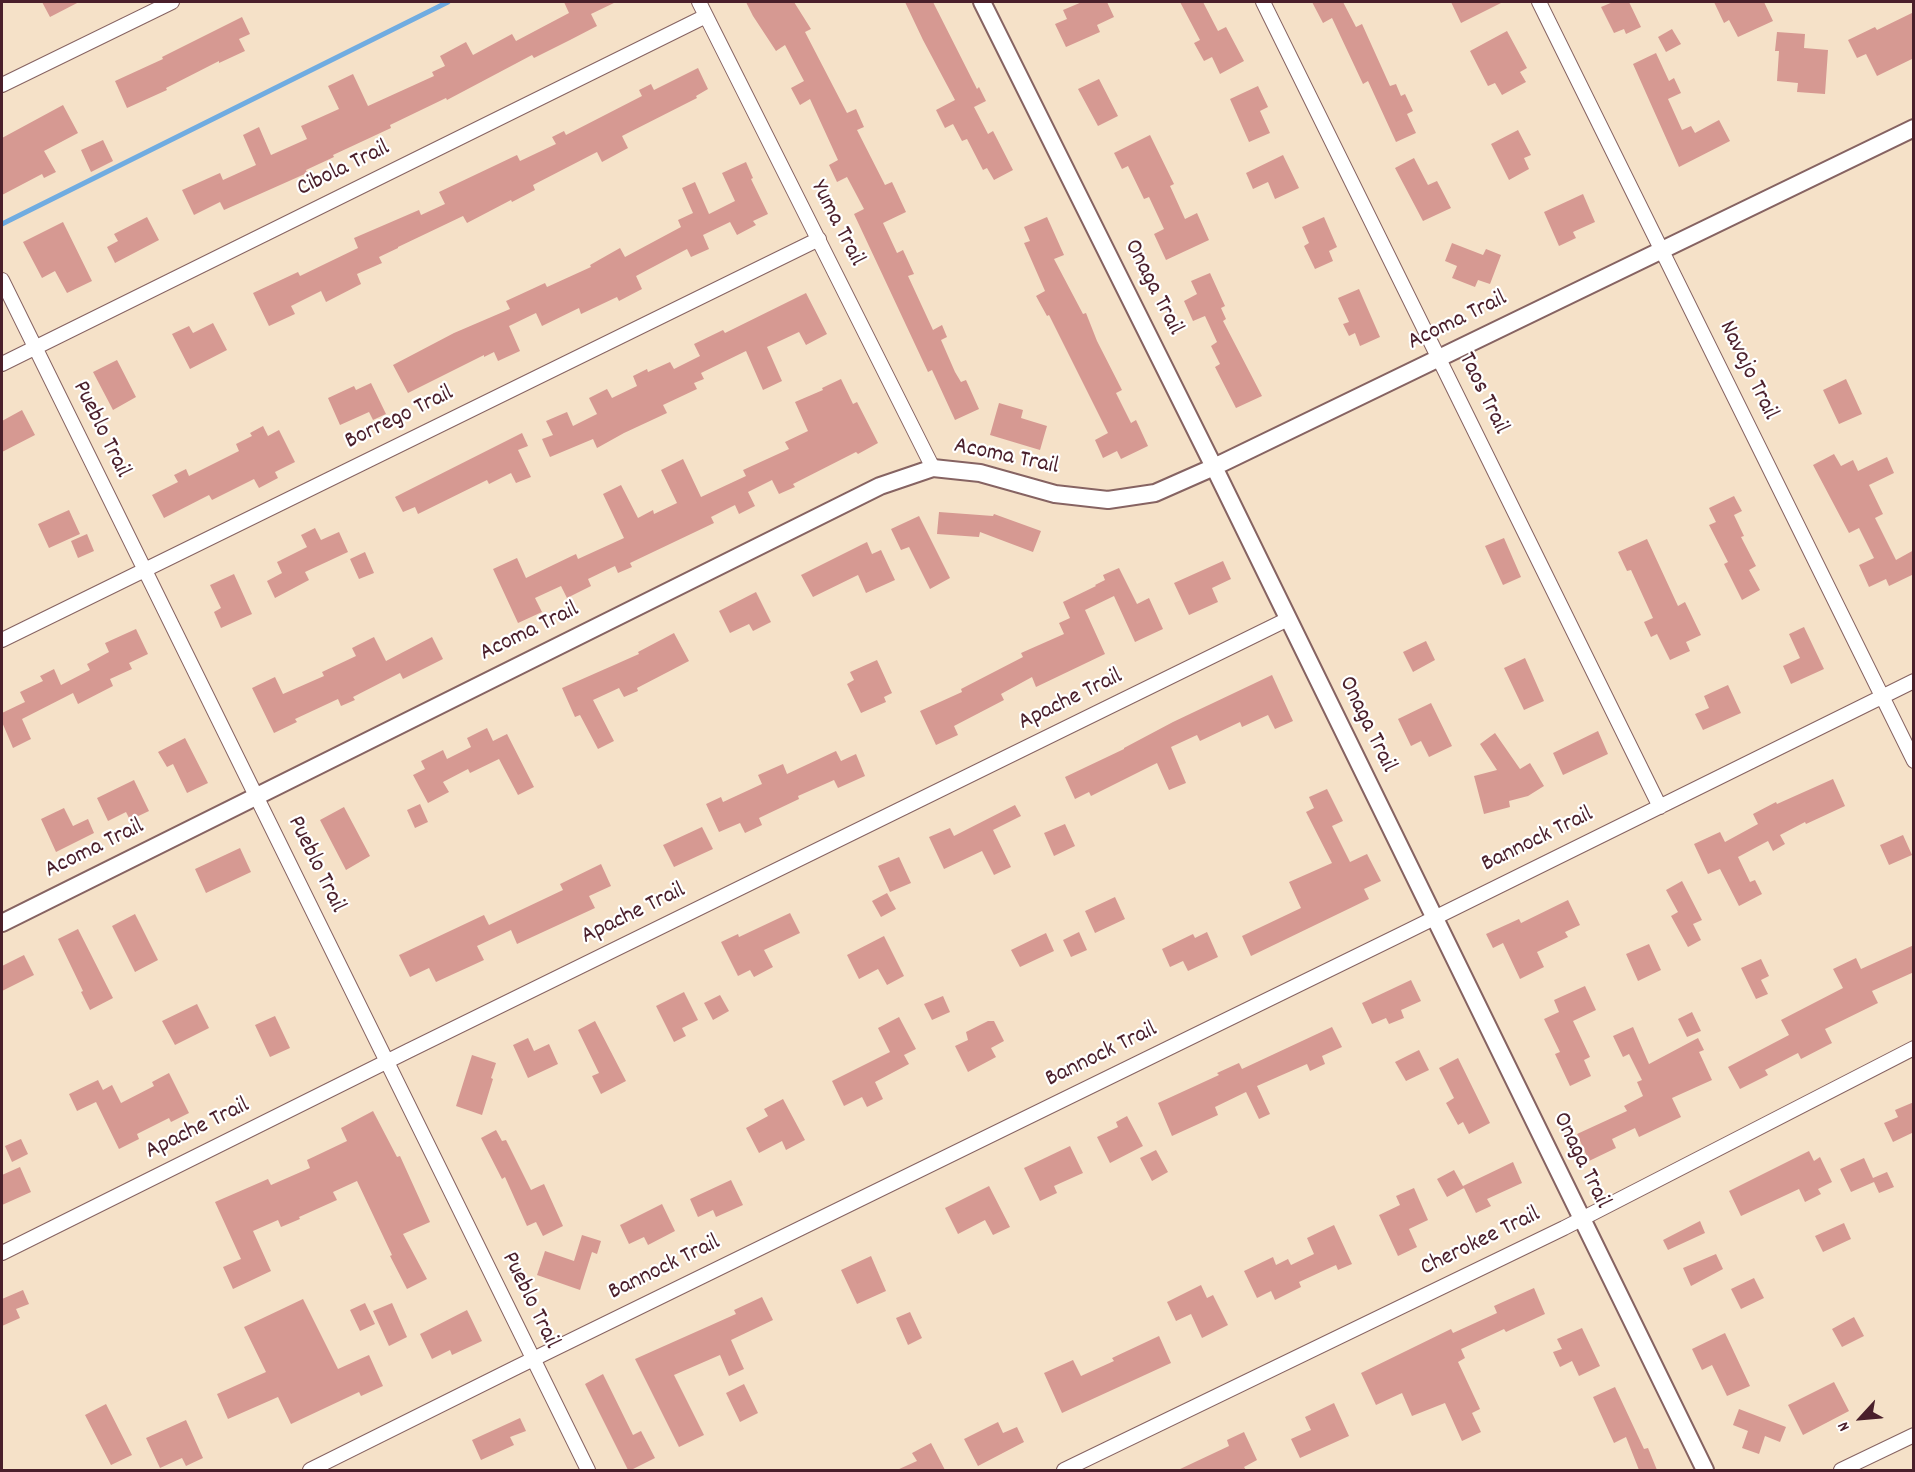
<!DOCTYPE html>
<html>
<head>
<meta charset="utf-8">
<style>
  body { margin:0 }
  #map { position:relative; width:1915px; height:1472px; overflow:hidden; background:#f5e1c8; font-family:Dekko,sans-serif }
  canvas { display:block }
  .frame { position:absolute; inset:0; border:3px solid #4a1f2b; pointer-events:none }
  .north { position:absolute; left:1831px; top:1388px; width:60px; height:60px; -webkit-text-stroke:4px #fff; paint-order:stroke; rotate:244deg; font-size:16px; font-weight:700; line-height:24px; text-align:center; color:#4a1f2b }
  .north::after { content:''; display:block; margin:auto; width:21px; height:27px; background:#4a1f2b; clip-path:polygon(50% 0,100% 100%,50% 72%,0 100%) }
</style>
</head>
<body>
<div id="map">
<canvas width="1915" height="1472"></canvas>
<div class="frame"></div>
<div class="north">N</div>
</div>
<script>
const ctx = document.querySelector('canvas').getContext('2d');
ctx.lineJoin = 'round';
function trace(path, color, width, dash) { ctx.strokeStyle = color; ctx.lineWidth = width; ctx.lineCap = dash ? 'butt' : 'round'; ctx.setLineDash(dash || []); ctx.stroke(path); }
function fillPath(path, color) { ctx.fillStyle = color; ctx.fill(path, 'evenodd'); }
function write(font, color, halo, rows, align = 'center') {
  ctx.font = font + ' Dekko,sans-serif'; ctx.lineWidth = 4.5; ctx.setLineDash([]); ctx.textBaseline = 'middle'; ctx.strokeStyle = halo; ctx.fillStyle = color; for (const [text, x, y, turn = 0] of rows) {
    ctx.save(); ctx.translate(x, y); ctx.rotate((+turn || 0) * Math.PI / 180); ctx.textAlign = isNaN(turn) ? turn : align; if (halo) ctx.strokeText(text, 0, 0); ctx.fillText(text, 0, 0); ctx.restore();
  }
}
trace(new Path2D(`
  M2,224L448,2`), '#70ace1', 5);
fillPath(new Path2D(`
  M42,2H79L50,17Z
  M564,2H616L591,14L597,26L570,40L534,58L532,55L447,100L446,98L390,125L391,128L333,155L334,157L306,170L307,173L224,210L220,202L194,215L182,190L220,173L223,180L256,165L243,135L259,127L271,155L307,139L301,126L339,109L328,86L353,74L368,106L434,76L432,72L445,66L440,56L466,42L473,55L512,34L516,41L569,13Z
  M746,2H794L811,29L805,32L847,113L856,109L864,127L857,130L885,185L892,182L906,212L883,223L897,253L903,250L914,274L908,276L933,330L942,325L947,337L941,340L955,372L961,382L966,380L979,409L955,420L932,370L928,372L854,214L864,209L847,177L837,182L829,165L838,160L810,99L800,105L791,88L804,81L785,45L776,51L753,16Z
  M905,2H933L977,89L979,87L986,101L974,107L988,134L993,131L1013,170L994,180L987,168L983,170L967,139L962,141L953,124L945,128L936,110L955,100L923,40Z
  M1082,2H1107L1114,17L1097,25L1100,32L1066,47L1055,24L1067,19L1063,10Z
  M1180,2H1203L1218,31L1226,27L1244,61L1220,74L1212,57L1204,61L1194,43L1200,40Z
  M1312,2H1343L1356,27L1362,24L1390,86L1396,84L1401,96L1405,94L1413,111L1407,114L1416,133L1396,142L1368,81L1363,84L1332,18L1323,23Z
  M1451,2H1503L1461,23Z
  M1613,2H1629L1641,27L1626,34L1624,29L1614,33L1601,7Z
  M1714,2H1764L1773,21L1738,37L1729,20L1724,23Z
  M1914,12V58L1877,76L1866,54L1857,58L1848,40L1875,27L1877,30Z
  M242,17L250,34L239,39L245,51L219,63V61L166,88L167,90L127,108L115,81L163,59L162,57Z
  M1672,29L1681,44L1666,52L1658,37Z
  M1507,31L1527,68L1520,72L1526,82L1502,95L1495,83L1488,86L1470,51Z
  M1777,32L1805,34L1804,48L1828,50L1825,94L1797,92L1798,83L1777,81L1779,51H1775Z
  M1656,53L1669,81L1674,78L1681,93L1668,99L1682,130L1691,126L1695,133L1719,120L1730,141L1679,167L1633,64Z
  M698,68L708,89L696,96L697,98L622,136L628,148L602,162L597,152L533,185L535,190L512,202L511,200L467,223L463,216L398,247V248L379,257L382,263L357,274L361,284L326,302L321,291L291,306L295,314L269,326L253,293L298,272L300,276L358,248L354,238L419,210L421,215L445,204L439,192L517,155L520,161L556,144L552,137L564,131L566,135L642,96L639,90L651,84L654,90Z
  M1099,79L1118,116L1098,126L1078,89Z
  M1258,86L1268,107L1260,111L1270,133L1249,142L1230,99Z
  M63,105L78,133L44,151L56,172L44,178L42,174L2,195V138Z
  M1518,130L1531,155L1524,158L1529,169L1509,180L1491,144Z
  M1150,135L1174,184L1170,186L1185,219L1197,213L1209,240L1166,260L1154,234L1164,229L1149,197L1144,199L1128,166L1122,169L1114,153Z
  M103,140L113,161L91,172L81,150Z
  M1283,155L1299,188L1275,199L1268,182L1253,189L1246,173Z
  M1414,158L1428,185L1437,181L1451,208L1423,221L1395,168Z
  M746,162L753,178L751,179L768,214L753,221L756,225L737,235L730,222L703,235L709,249L691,257L687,249L636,276L642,289L619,301L617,297L581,314L579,308L542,326L536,313L509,326L520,351L498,361L494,352L484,357V355L408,393L393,365L454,333L510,309L506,301L545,283L547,287L591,267L590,265L620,248L625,257L681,227L678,220L693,213L682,188L695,182L709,214L735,201L722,173Z
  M1583,194L1595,222L1573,232L1576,238L1559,246L1544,212Z
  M147,217L159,240L115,263L107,247L118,241L114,234Z
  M1047,217L1064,255L1054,259L1083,314L1086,313L1097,341L1122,390L1116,393L1131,423L1136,420L1148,446L1121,459L1117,451L1103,458L1095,440L1108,433L1049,315L1047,316L1036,296L1045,291L1024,243L1030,241L1024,227Z
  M1324,217L1337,247L1329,251L1333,261L1315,269L1304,246L1309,243L1302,227Z
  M63,222L92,281L67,293L55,271L42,278L23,242Z
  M1452,243L1483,255L1486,249L1501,255L1490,284L1478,280L1475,287L1452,278L1457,266L1445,261Z
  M1210,273L1225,306L1221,308L1226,319L1223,321L1262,396L1236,408L1215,367L1220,364L1211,346L1217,342L1205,316L1193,321L1184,301L1197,294L1191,281Z
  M1359,289L1380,337L1360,346L1355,333L1349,336L1343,324L1349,322L1338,298Z
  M806,293L827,334L806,345L799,332L767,347L782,381L763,390L746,351L701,373L704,379L694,383L697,389L663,405L667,413L624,433L597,448L593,439L550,457L542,439L553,435L546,421L567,412L573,426L597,414L589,398L607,389L612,398L637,386L633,376L647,369L648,372L670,362L674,369L700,356L694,344L723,330L725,333Z
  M213,323L227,350L190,369L172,334L189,326L193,333Z
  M117,360L136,397L113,410L93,372Z
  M841,379L853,404L857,402L878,443L858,454L856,452L793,484L795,487L779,494L772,480L748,492L755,506L739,514L735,505L711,517L714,523L630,563L632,567L618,573L615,566L588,579L591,586L567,598L561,586L535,598L542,612L518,623L493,569L517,558L526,578L576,554L578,559L624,538L603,494L621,485L638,518L653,510L654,514L677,503L661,470L683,459L701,497L746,476L743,470L789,449L785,442L808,431L795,402L823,390L822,388Z
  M1846,379L1862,414L1839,424L1823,390Z
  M371,383L386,414L373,420L369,412L340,425L328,398L354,386L356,390Z
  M999,403L1023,410L1021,418L1047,426L1040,450L990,435Z
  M22,410L35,435L2,452V421Z
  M263,426L268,436L279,430L295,462L275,472L278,478L259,488L254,479L212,500L209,495L164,518L152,495L178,482L174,475L186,469L189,476L239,451L236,444L252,436L250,433Z
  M522,433L528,446L518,450L531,477L516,483L511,473L489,484L487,480L418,514L415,507L403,512L395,497Z
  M1834,454L1841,466L1853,460L1858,471L1887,457L1894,473L1869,485L1883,514L1875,518L1896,560L1914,550V574L1889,586L1886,579L1869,587L1859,565L1874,558L1859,528L1849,533L1813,465Z
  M1734,496L1742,511L1734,515L1744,536L1741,537L1756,566L1749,570L1760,590L1742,600L1724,564L1728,562L1709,525L1716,522L1709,508Z
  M69,510L80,534L49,548L38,524Z
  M939,512L993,516L994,514L1041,531L1033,552L980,532L979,537L937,534Z
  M919,516L950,578L930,589L909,547L901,550L891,529Z
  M315,528L321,540L339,532L348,552L305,572L309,580L275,598L267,581L282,573L277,562L307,547L301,535Z
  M87,534L94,551L78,558L71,541Z
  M1504,538L1521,577L1503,585L1485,546Z
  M1647,539L1678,606L1685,602L1701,635L1686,642L1690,651L1670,660L1657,634L1651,637L1644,622L1653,618L1631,570L1627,571L1618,552Z
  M867,542L872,554L881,550L895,580L866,593L858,575L813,597L801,575Z
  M365,552L374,573L359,579L350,559Z
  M1223,561L1231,579L1212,588L1218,602L1189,615L1174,583Z
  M1119,568L1137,604L1149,598L1163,629L1135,642L1114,596L1085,610L1105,654L1036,687L1032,677L1001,694L1004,700L954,726L958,735L936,745L920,711L962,692L961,689L1023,657L1021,653L1064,634L1059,623L1070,618L1063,602L1096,586L1095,585L1105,580L1103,575Z
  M234,574L252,614L221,628L214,612L221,608L210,585Z
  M756,592L771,622L753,631L749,624L730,633L719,611Z
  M1804,627L1824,669L1791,684L1783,666L1800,658L1789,634Z
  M136,629L148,654L129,663L132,669L110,679L113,686L78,704L73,693L22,719L31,739L13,748L2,722V713L25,702L20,692L43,681L40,676L54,669L61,685L90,670L87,664L109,652L105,643Z
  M674,633L689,661L637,688L638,691L624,697L619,688L593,700L614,741L598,749L580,715L575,717L562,688L639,654L638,652Z
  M374,637L386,661L432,637L443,659L403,679L400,673L353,697L355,700L341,706L338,699L295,719L297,722L274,733L252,688L275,677L283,694L324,676L322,672L356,656L352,648Z
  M1426,641L1435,660L1413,672L1403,652Z
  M1525,658L1544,701L1524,710L1504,668Z
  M877,660L892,693L884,697L886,702L861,713L847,684L854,680L850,672Z
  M1272,675L1293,721L1275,729L1268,715L1242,727L1240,722L1200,741L1197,735L1171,747L1186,783L1169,790L1157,763L1091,796L1089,792L1075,799L1065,777L1124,749V748L1173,722Z
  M1728,685L1741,713L1703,730L1695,714L1709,708L1704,696Z
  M1431,703L1452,746L1429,757L1421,741L1411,746L1398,719Z
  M487,728L493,741L507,734L534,787L518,795L499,759L470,773L468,769L443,782L449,792L428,803L413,775L425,769L421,761L443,750L447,759L471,747L467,738Z
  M1598,731L1608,754L1563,775L1553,753Z
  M1495,733L1520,769L1530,763L1544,786L1528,796L1509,801L1510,807L1484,814L1474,776L1497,770L1480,744Z
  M185,738L208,783L187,793L173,764L167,767L158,752Z
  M836,751L841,761L856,754L865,776L838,788L834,780L798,796L799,799L759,818L762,825L745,833L740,823L719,832L706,804L721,797L723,802L762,784L758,775L783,764L787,774Z
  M1833,779L1845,806L1806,824L1805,822L1780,835L1785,844L1773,851L1768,841L1738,857L1750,882L1755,880L1762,894L1739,906L1720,869L1708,874L1694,844L1720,832L1725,842L1758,824L1753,814L1776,802L1777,804Z
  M134,780L149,811L130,820L126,812L108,821L97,798Z
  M1327,789L1343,821L1332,826L1350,862L1367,854L1381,881L1364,889L1369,899L1251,956L1242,936L1301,908L1289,882L1332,863L1306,812L1314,808L1309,797Z
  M420,804L428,822L415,828L407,810Z
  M1015,805L1021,816L993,830L1011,867L994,875L982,851L944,869L929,837L950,828L954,836Z
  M344,807L370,856L346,870L320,820Z
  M64,808L73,826L88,819L94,833L56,852L41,819Z
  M1065,824L1075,846L1054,856L1044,833Z
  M702,827L713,849L674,867L663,845Z
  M1903,835L1912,855L1889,865L1880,845Z
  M240,848L251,872L206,893L195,869Z
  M899,857L911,883L890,892L878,866Z
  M601,864L611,886L589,896L595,908L517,944L511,930L477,946L484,960L436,982L429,968L410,977L399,955L484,915L489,925L563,890L560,884Z
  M1682,881L1702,920L1693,924L1701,940L1688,947L1671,916L1678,912L1666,890Z
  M887,893L896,909L881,917L872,901Z
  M1115,897L1125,919L1095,933L1085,911Z
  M1568,900L1580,925L1565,932L1568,937L1537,952L1544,967L1520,979L1503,943L1493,948L1486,934L1519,919L1521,923Z
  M790,913L800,933L764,950L773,967L754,977L750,970L738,976L721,942L738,934L739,937Z
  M135,914L158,960L135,972L112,926Z
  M78,929L113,998L90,1010L81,992L83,991L58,939Z
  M1079,932L1087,950L1071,957L1063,940Z
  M1207,932L1218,957L1188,971L1183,961L1170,967L1162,949L1193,934L1195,938Z
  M1046,933L1054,951L1020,967L1011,950Z
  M884,936L904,976L887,985L878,969L859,979L847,955Z
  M1649,944L1661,970L1638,981L1626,954Z
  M1914,945V972L1872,991L1878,1003L1825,1029L1832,1043L1801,1059L1798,1053L1765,1070L1768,1075L1740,1089L1728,1067L1789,1035L1781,1020L1843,988L1833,969L1856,958L1861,969Z
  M24,955L34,975L2,991V966Z
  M1761,959L1769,976L1761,980L1768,994L1756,999L1741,968Z
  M1411,980L1421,1001L1401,1010L1404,1018L1389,1024L1386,1018L1372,1024L1362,1003Z
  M1585,986L1596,1010L1573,1021L1590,1057L1584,1060L1591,1076L1570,1086L1555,1054L1560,1052L1544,1019L1559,1012L1554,1000Z
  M684,992L698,1020L682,1028L686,1036L674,1042L656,1006Z
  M720,995L729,1011L713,1020L704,1003Z
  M943,996L950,1012L932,1020L924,1004Z
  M197,1004L209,1028L175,1045L162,1021Z
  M1692,1012L1701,1031L1687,1037L1678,1019Z
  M275,1016L290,1048L270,1057L255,1025Z
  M899,1017L916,1049L904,1055L909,1064L875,1082L883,1099L867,1107L862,1097L844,1106L832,1081L890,1052L878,1028Z
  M595,1021L626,1081L601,1094L592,1076L599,1073L578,1030Z
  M988,1021H994L1004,1041L991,1048L996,1057L968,1072L955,1046L968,1040L966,1032Z
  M1332,1027L1342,1047L1322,1056L1325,1064L1310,1071L1307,1064L1257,1086L1270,1114L1259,1119L1246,1092L1215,1107L1218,1115L1172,1136L1158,1103L1219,1075L1217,1073L1239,1063L1242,1069Z
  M1633,1027L1649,1064L1698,1038L1704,1050L1699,1052L1712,1080L1672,1098L1681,1117L1639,1137L1635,1128L1612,1139L1616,1148L1589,1161L1577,1134L1627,1111L1624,1106L1643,1096L1637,1082L1642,1080L1629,1054L1623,1057L1613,1036Z
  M528,1038L534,1051L549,1044L558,1064L528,1078L513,1045Z
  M1419,1050L1429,1070L1406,1081L1395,1062Z
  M472,1055L496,1063L491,1078L493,1079L482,1115L456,1106Z
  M1458,1058L1490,1123L1469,1134L1463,1122L1458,1125L1446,1103L1454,1098L1439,1068Z
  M169,1073L189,1113L171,1122L169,1118L137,1134L139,1139L119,1149L96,1102L77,1111L69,1094L98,1080L103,1090L112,1085L121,1103L154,1086L152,1082Z
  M783,1099L805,1140L786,1150L782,1141L759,1153L746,1128L768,1116L764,1109Z
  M1914,1102V1132L1893,1142L1884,1123L1898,1117L1895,1110Z
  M373,1111L397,1157L400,1156L430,1222L403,1234L427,1279L407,1289L390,1256L392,1255L357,1181L333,1192L337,1200L299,1217L300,1219L281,1227L278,1220L253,1231L271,1271L233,1289L223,1267L241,1259L215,1202L268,1179L271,1185L310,1168L307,1160L347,1141L341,1128Z
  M1127,1116L1143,1146L1110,1163L1097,1137L1118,1127L1116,1122Z
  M496,1130L502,1141L506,1140L531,1190L544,1184L563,1226L543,1236L536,1222L527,1226L505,1177L502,1179L481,1138Z
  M21,1139L28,1154L12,1162L5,1146Z
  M1070,1146L1083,1173L1054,1186L1057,1193L1040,1201L1024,1168Z
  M1156,1150L1168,1172L1152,1181L1140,1158Z
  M1809,1151L1814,1161L1820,1157L1832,1182L1818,1189L1821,1194L1805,1202L1799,1189L1741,1216L1729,1191Z
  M1864,1158L1873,1178L1887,1172L1894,1187L1879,1193L1874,1182L1851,1192L1840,1169Z
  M1513,1162L1522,1183L1487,1199L1491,1206L1476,1213L1463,1186Z
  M20,1167L31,1192L2,1205V1175Z
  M1454,1170L1464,1188L1447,1197L1437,1179Z
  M731,1180L743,1205L716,1217L713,1210L698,1217L690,1199Z
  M989,1186L1010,1227L993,1235L985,1220L958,1234L945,1208Z
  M1414,1188L1428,1220L1409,1229L1417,1247L1398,1256L1379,1215L1400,1205L1396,1196Z
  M662,1204L675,1231L648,1245L644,1237L629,1244L620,1225Z
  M1700,1221L1705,1233L1668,1250L1663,1240Z
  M1844,1223L1851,1239L1823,1252L1815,1236Z
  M1334,1225L1352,1264L1338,1270L1336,1265L1299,1282L1301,1287L1275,1300L1271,1291L1257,1298L1244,1271L1273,1257L1276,1265L1288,1259L1291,1265L1314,1254L1307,1238Z
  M582,1235L601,1241L597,1254L592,1252L580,1290L537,1275L545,1251L574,1261Z
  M1716,1254L1723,1269L1691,1286L1683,1268Z
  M871,1256L886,1291L857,1304L841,1270Z
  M1754,1278L1764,1298L1741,1309L1731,1289Z
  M1201,1285L1207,1298L1213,1295L1228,1325L1202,1338L1191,1314L1176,1321L1167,1302Z
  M1534,1288L1545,1314L1506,1332L1504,1329L1461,1349L1465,1358L1458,1362L1480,1409L1472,1413L1481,1432L1462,1441L1445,1403L1412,1416L1402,1393L1376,1405L1361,1373L1451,1329L1453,1333L1497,1313L1494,1306Z
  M23,1290L29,1304L16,1309L20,1318L2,1326V1299Z
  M762,1297L773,1320L731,1340L744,1369L729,1376L720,1355L674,1375L704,1435L679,1447L635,1359L736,1314L734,1310Z
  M303,1299L338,1369L369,1355L383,1386L361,1396L359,1392L291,1424L278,1397L228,1419L217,1394L266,1372L244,1327Z
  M365,1303L375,1324L360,1331L350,1310Z
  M392,1303L407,1337L389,1346L373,1311Z
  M467,1310L482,1341L452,1355L450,1350L432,1359L420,1334Z
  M910,1312L922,1338L908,1345L896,1318Z
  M1854,1317L1864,1336L1842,1347L1832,1329Z
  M1582,1328L1600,1366L1579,1376L1572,1361L1560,1367L1553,1352L1562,1349L1557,1339Z
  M1725,1333L1750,1386L1727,1396L1712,1365L1702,1370L1692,1349Z
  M1159,1336L1171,1363L1062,1413L1044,1373L1073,1360L1081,1376L1114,1361L1112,1358Z
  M603,1374L633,1435L641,1431L655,1458L631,1470H628L585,1384Z
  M1834,1382L1849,1411L1803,1435L1788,1405Z
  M744,1384L758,1413L740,1422L726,1393Z
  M1615,1387L1644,1449L1648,1448L1657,1470H1639L1626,1437L1614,1443L1593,1397Z
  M1334,1403L1349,1436L1300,1458L1291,1439L1311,1430L1305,1417Z
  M106,1404L132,1455L111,1465L85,1415Z
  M1739,1409L1786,1427L1780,1442L1765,1436L1759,1454L1742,1448L1748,1431L1733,1425Z
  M520,1418L526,1431L510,1437L514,1445L481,1460L472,1440Z
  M186,1420L203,1458L186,1466L182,1458L160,1468L146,1438Z
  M998,1422L1003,1433L1017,1427L1024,1442L978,1466L964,1439Z
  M1244,1432L1257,1460L1244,1467L1246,1470H1178L1229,1446L1227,1440Z
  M931,1443L945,1470H897L917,1461L912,1453Z`), '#d69992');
const minor = new Path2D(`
  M699,2L933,468
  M1263,2L1660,807
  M1539,2L1914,761
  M2,85L172,2
  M2,280L588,1470
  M2,364L706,16
  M2,640L819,239
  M2,1253L408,1051L1288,619
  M310,1470L517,1367L1404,933L1914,681
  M1064,1470L1564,1228L1914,1048
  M1841,1470L1914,1435`);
const tertiary = new Path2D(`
  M982,2L1214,467L1705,1470
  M2,923L880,486L933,468L980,473L1055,494L1108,500L1155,493L1214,467L1914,128`);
trace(minor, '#866362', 16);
trace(tertiary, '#866362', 20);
trace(minor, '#fff', 14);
trace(tertiary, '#fff', 16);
write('24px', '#4a1f2b', '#fff', [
  ["Cibola Trail",344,170,-26],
  ["Yuma Trail",836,224,63],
  ["Onaga Trail",1152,288,63],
  ["Acoma Trail",1458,322,-26],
  ["Navajo Trail",1747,371,64],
  ["Taos Trail",1482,394,64],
  ["Borrego Trail",400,419,-26],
  ["Pueblo Trail",100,430,64],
  ["Acoma Trail",1006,458,12],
  ["Acoma Trail",530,633,-26],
  ["Apache Trail",1071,701,-26],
  ["Onaga Trail",1366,725,64],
  ["Bannock Trail",1538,841,-26],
  ["Acoma Trail",95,850,-26],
  ["Pueblo Trail",315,865,64],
  ["Apache Trail",634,915,-26],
  ["Bannock Trail",1102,1056,-26],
  ["Apache Trail",198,1130,-26],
  ["Onaga Trail",1580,1161,64],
  ["Cherokee Trail",1481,1243,-26],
  ["Bannock Trail",665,1269,-26],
  ["Pueblo Trail",529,1301,64]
]);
</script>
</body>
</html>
